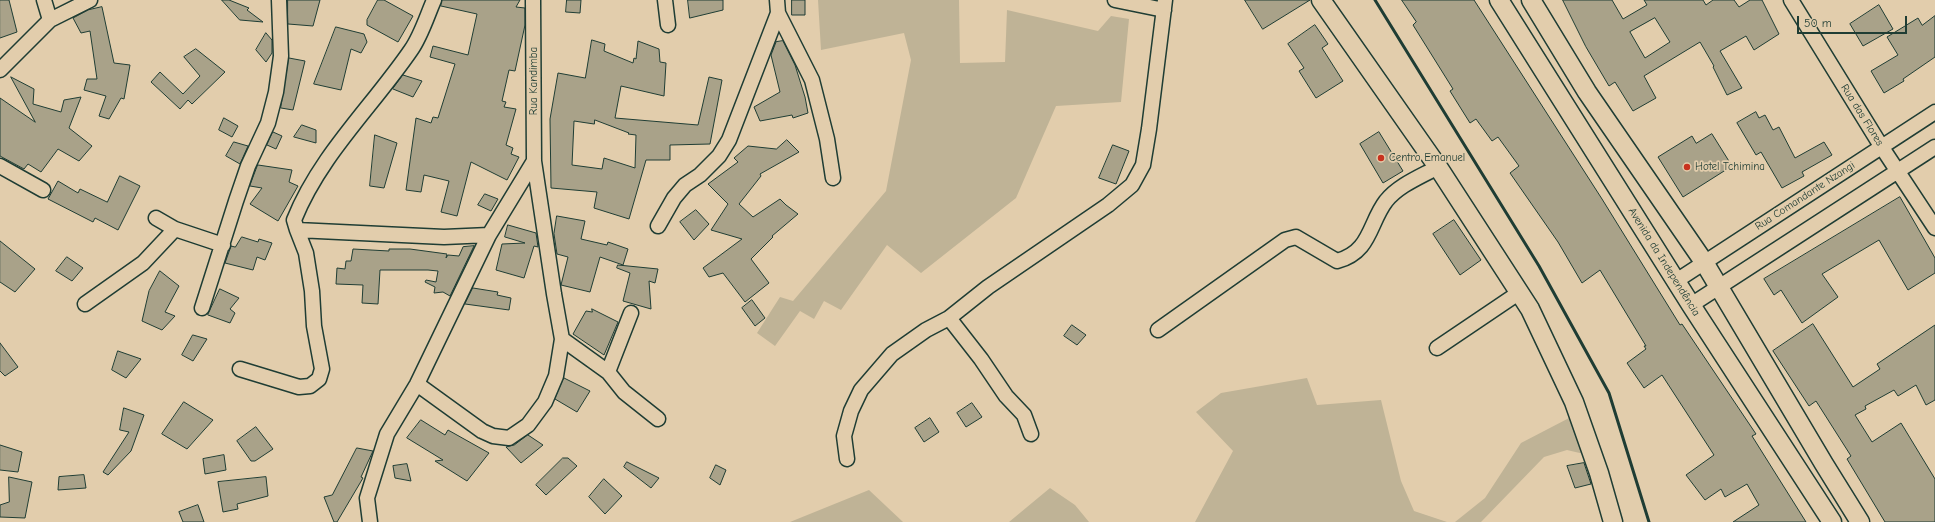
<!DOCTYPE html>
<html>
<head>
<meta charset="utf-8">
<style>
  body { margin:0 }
  #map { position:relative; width:1935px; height:522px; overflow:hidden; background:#e2cdac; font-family:"Comic Neue",sans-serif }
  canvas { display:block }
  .scale { position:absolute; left:1797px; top:16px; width:110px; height:18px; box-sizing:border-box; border:2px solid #1f3d34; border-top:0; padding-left:5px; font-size:12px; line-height:14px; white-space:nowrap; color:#1f3d34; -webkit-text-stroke:3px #e2cdac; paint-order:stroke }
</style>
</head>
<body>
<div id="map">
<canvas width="1935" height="522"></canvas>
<div class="scale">50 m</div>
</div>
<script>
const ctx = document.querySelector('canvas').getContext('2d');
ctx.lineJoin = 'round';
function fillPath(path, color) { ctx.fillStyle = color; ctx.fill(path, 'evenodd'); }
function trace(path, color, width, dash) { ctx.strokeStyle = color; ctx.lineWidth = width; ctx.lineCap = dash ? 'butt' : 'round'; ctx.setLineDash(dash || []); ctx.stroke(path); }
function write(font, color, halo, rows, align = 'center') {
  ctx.font = font + ' "Comic Neue",sans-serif'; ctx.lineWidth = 3.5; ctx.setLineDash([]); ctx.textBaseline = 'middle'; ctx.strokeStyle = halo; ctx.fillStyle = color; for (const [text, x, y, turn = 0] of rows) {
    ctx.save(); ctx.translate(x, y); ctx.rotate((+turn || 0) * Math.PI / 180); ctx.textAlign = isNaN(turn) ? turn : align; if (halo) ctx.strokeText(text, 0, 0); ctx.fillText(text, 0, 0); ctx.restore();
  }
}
fillPath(new Path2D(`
  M818,0H959L960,63L1005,62L1007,10L1098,31L1111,16L1129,19L1121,102L1056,106L1016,198L921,273L887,245L841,310L824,301L814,319L800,311L775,346L757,333L780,297L793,301L886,191L911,60L904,33L821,50Z
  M1307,378L1317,405L1381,400L1401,481L1414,511L1447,522H1195L1233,451L1196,412L1221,393Z
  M1571,417L1584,454L1567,450L1544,457L1481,522H1455L1485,498L1521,443Z
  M1050,488L1075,505L1089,522H1009Z
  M869,490L903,522H790Z`), '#bfb396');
const building = new Path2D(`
  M0,0H9L17,32L0,38Z
  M222,0H229L249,8L247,10L263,22L240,20Z
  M288,0H320L313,26L288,24Z
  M378,0H384L413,16L398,42L367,25V20Z
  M442,0H520L516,7L525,8V25L515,71L509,70L502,101L506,102L504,107L516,109L506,145L513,148L511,154L519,157L507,180L471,162L457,216L441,212L449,181L424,175L421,192L406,190L416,118L431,123L433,117L438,118L455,64L430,57L433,46L468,55L477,14L441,6Z
  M567,0H581L580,13L566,12Z
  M688,0H723V10L690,18Z
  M792,0H805V15H792Z
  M1245,0H1310L1263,29Z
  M1402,0H1474L1602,199L1680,325L1682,324L1756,434L1752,436L1806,522H1733L1759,505L1747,484L1725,497L1721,489L1705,500L1686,475L1714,455L1662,375L1644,388L1627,363L1646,349L1644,346H1646L1600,270L1582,283L1558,242L1510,173L1519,166L1498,137L1492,141L1476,119L1470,123L1450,91L1453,89L1413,25L1416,22Z
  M1563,0H1612L1623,19L1647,5L1644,0H1703L1706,5L1713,0H1734L1739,7L1750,0H1762L1779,34L1754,50L1746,36L1720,51L1742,88L1727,95L1713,67L1714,66L1700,42L1644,76L1656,98L1633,111L1615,82L1609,86L1586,47ZM1655,18L1670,42L1645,58L1630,32Z
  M1879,5L1893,29L1863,46L1850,24Z
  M102,7L114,63L130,65L124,99L121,98L109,119L99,116L106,96L84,90L87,79H97L90,31L81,33L73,18L88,10Z
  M1935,16V57L1903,79L1904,81L1884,93L1871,71L1898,55L1887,37L1918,18L1922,25Z
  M1315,25L1328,44L1322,48L1343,81L1316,98L1299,71L1304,68L1288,44Z
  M336,27L364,34L367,42L361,53L351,49L341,90L314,84Z
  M266,33L272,40V53L266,62L256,50Z
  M592,40L605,44L604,51L633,63L634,58L636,59L638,41L659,49L660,62L666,63L664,96L621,86L615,118L698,125L709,77L722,80L710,144L670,145V160H646L629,219L594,208L597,192L551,188L550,119L558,73L585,78ZM595,120L629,133L628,134L636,135L635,168L604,158L602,169L572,165L574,121L594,124Z
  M783,41L795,65L805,97L808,113L793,118L792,115L760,121L754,107L780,92L771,55L776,42Z
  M196,49L225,72L192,104L188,100L180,109L151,82L160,72L183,94L200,76L184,57Z
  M289,58L305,61L293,110L281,108Z
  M403,75L422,81L413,97L393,89Z
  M11,77L34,89L33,104L61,112L64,100L81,97L69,128L92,146L79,161L58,149L41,172L28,164L24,169L0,156V98L35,122Z
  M1756,112L1759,118L1765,115L1773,130L1779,127L1795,158L1824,142L1832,155L1802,172L1804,176L1782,188L1761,152L1756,155L1737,123Z
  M224,118L238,126L232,137L219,130Z
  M302,125L316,130V143L294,137Z
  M273,132L282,136L276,149L267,145Z
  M1379,132L1403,171L1383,183L1360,144Z
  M1712,134L1732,166L1683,197L1658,157L1692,136L1696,143Z
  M375,135L397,143L384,188L370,186Z
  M787,140L799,152L760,174L761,176L739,204L753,217L780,199L786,205L798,214L772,236L773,237L751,259L769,283L745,302L723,273L709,277L703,268L742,239L711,230L728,204L708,184L738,162L734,158L748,146L776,149Z
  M234,142L248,146L240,164L226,156Z
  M1113,145L1129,151L1116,184L1099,178Z
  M258,165L292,170L289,182L298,186L278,221L250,204L262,188L250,186Z
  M120,176L140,186L118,230L95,218L93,222L48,199L58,181L78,193L80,189L107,202Z
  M485,194L498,199L491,211L478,205Z
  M1900,197L1935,258V273L1908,290L1879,240L1822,274L1838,297L1802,323L1781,290L1774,295L1764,279Z
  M696,210L709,224L694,240L680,222Z
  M557,216L585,221L581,239L607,245L608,242L628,249L623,265L600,257L590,292L561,285L568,257L557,254L554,234Z
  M1454,220L1481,260L1460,275L1433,234Z
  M508,225L536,233L538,247L534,246L524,278L496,270L502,244L525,243L505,237Z
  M242,237L258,242L259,239L272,243L265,260L257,257L253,270L225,263L231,246L235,247Z
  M0,241L35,269L15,292L0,282Z
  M474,246L450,296L443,292L434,293L435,287L425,282L426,280L436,282L438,271L428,270H380L378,304L362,303L363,285L336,284L337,268L345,269L346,261H351L353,249L389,251V249H410L447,254L446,258L448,255L459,256L463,247Z
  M67,257L83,268L72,281L56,271Z
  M618,265L658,269L655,283L649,281L651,309L623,301L630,273L617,268Z
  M160,271L179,286L165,312L175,316L162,330L142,321L149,291Z
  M473,288L498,292L497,295L511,298L509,310L465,304Z
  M220,289L239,298L230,309L235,313L230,323L208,315Z
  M752,300L765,318L755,326L742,308Z
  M592,309L618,322L604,355L573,334L586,311L592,312Z
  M1813,324L1853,387L1880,369L1877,364L1935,325V400L1926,405L1916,385L1898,396L1894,390L1865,406L1866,409L1855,415L1872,442L1901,423L1935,479V522H1885L1847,459L1851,456L1816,401L1809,406L1773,351Z
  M1072,325L1086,335L1077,345L1064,336Z
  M193,335L207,339L193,361L182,355Z
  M0,343L18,367L5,376L0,371Z
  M118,351L141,359L126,378L112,370Z
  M564,378L590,391L577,412L555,399Z
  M184,402L213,420L187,449L162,434Z
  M972,403L982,417L966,427L957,413Z
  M124,408L144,415L131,451L108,475L103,472L129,432L120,430Z
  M930,418L939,432L924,442L915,428Z
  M421,420L445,435L448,430L489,453L467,481L435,461L443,460L407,438Z
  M256,427L273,449L255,461H251L237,441Z
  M528,435L543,445L521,463L506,447L514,445Z
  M0,445L22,452L18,472L0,470Z
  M357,448L373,451L361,477L363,478L337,522H334L324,497L332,495Z
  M224,455L226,470L205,474L203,459Z
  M563,458H568L577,466L546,495L536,485Z
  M627,462L659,478L651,488L624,467Z
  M1584,463L1591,484L1575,488L1567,466Z
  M407,464L411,481L395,478L393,466Z
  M716,465L726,470L720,485L710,478Z
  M84,475L86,488L58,490L59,477Z
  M9,477L32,482L25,518L0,517V505L9,502Z
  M266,477L268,496L237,504L238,509L223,512L218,482Z
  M604,479L622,496L605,514L589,497Z
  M198,505L204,522H183L179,512Z`);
fillPath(building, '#a9a289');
trace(building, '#1f3d34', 1);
const minor = new Path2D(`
  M44,0L50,20
  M434,0C427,16 421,36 411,50C372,107 320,155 294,220L297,230L444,237L489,235
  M665,0L668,25
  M1115,0L1164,10
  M1791,0L1881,146L1935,228
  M778,13L812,80L827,139L833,178
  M0,70L50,20L90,0
  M0,166L43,190
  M156,218L175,229L223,245
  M658,226L674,198L685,185L700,175L719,156L729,140L778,13L777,0
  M1676,281L1935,112
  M85,304L143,263L175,229
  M1691,305L1935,147
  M202,308L236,201L248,166L268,123L276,92L281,56L279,0
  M949,318L981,359L1006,396L1024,415L1031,434
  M1158,330L1285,240L1296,237L1337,261C1371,252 1369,223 1386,201C1399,185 1420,177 1438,167
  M562,339L608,372L624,392L658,419
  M1437,348L1520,292
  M240,369L299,387L310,386L319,379L322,369L314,326L312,291L306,253L297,230
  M608,372L631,313
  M417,384L482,431L493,436L509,438L528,425L545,402L556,376L562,339L554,294L534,161L533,0
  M847,459L844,436L851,411L861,390L892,354L926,330L949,318L988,287L1108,205L1132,185L1143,165L1149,129L1165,0
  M370,522L367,498L387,434L417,384L489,235L534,161`);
const major = new Path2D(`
  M1321,0L1438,167L1530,309L1574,402L1599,473L1613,522
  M1499,0L1691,305L1832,522
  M1531,0L1587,92L1704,262L1824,464L1860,522`);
trace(minor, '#1f3d34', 17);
trace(major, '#1f3d34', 21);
trace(minor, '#e2cdac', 14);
trace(major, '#e2cdac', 18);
trace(new Path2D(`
  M1375,0L1539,266L1609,393L1649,522`), '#1f3d34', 3);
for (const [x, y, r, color] of [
  [1381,158,4,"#c8321e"],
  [1687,167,4,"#c8321e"]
]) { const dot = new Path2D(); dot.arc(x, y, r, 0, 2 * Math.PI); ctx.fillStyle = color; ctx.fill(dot); trace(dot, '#e2cdac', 1.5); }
write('11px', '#1f3d34', '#e2cdac', [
  ["Rua Kandimba",534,81,-90],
  ["Rua das Flores",1862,115,58],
  ["Rua Comandante Nzangi",1805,196,-33],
  ["Avenida da Independência",1664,262,58]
]);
write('11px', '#1f3d34', '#e2cdac', [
  ["Centro Emanuel",1389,158],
  ["Hotel Tchimina",1695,167]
], 'left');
</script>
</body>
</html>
